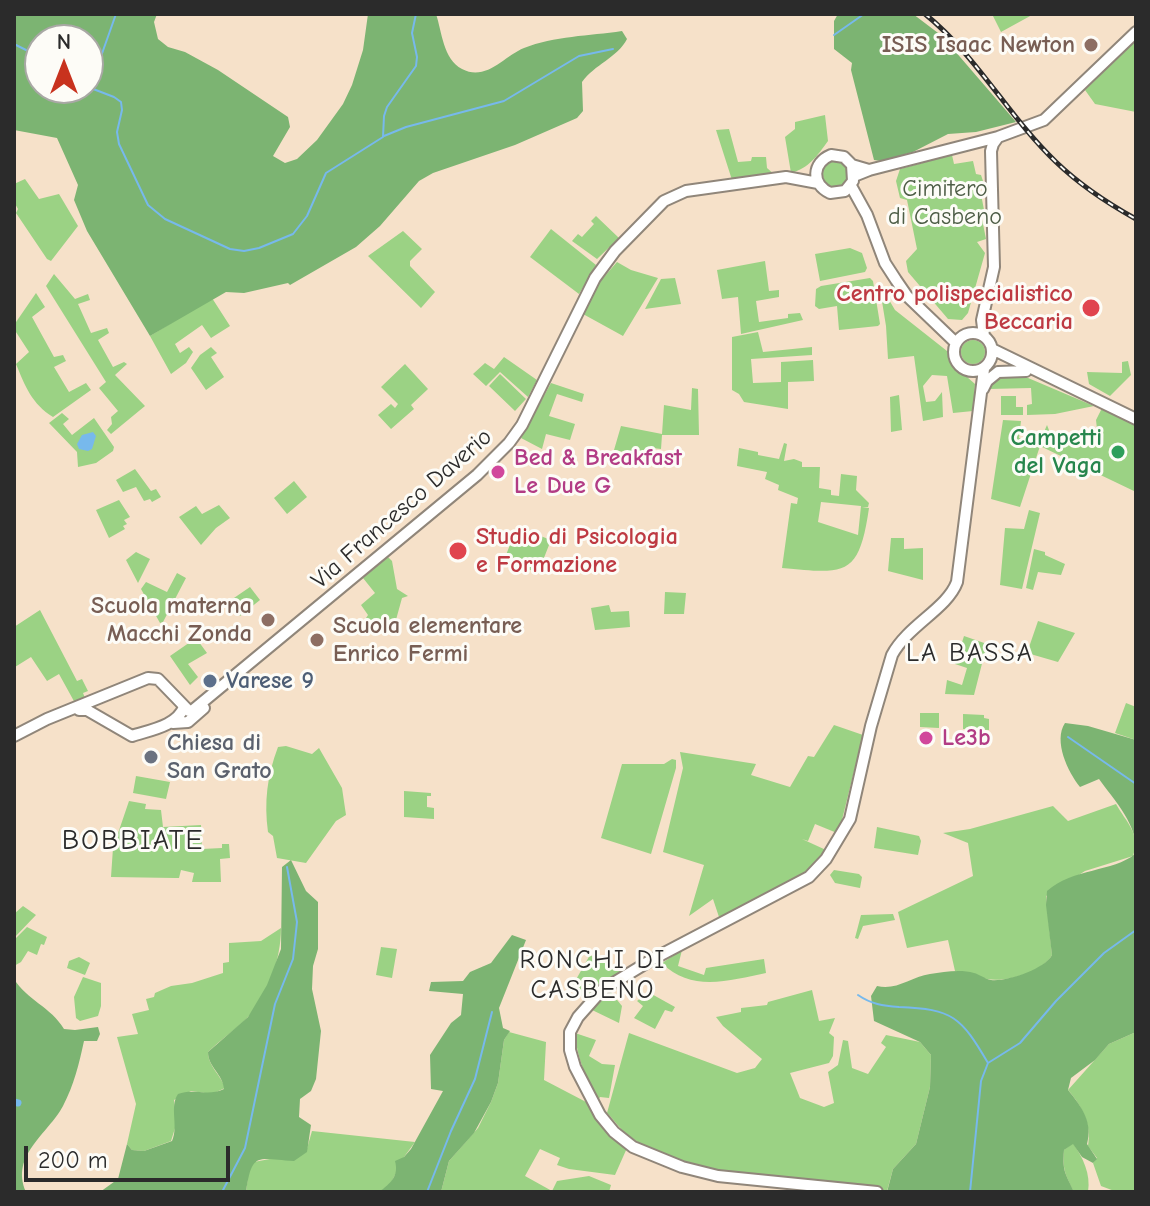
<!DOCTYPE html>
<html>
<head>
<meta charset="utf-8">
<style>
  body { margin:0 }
  #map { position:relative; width:1150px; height:1206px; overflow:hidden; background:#f6e1c9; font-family:"Comic Neue",sans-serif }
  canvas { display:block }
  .frame { position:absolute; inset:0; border:16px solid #2b2b2b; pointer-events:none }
  .north { position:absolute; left:24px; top:24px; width:80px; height:80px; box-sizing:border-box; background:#fdfcf7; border:2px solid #a9a8a5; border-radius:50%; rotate:0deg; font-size:22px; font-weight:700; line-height:32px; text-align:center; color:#2b2b2b }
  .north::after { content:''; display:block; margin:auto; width:28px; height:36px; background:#c8321e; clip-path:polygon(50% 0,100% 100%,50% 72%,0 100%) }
  .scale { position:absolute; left:24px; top:1146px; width:206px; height:36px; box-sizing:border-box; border:4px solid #2b2b2b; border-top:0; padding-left:10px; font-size:24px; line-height:28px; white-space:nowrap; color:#2b2b2b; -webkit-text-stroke:6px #fdfcf7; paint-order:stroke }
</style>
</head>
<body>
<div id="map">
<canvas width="1150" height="1206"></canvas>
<div class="frame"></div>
<div class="north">N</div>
<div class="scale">200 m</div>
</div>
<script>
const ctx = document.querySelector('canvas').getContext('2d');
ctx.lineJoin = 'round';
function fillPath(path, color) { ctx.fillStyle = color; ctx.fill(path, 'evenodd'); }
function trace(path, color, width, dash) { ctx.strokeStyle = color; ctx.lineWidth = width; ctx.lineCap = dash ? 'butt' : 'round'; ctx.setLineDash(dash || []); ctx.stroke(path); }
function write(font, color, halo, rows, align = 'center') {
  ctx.font = font + ' "Comic Neue",sans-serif'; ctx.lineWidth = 6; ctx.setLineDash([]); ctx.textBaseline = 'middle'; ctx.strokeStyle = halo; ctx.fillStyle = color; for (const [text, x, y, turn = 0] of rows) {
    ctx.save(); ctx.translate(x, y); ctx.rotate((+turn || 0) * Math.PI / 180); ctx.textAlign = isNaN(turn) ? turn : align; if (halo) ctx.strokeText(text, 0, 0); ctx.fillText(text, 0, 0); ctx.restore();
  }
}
fillPath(new Path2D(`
  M992,14H1032V15L1001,32Z
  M1136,40V112L1095,104L1085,90Z
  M825,115L828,141C817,156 809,168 791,173L785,137L795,129V122Z
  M729,129L738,162L751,161L752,157H766L767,168L775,175L758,174L757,177L732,180L716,130Z
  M952,155L954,164L973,161L976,174L981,175L984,184L980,189L985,215L982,219L986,239L977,242L985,253L968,313L962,320L948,319L908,272L906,261L917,249L907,200L900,198L896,181L900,169Z
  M823 174a13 13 0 1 1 26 0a13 13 0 1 1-26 0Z
  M25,179L39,199L59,194L78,226L51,261L47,259L16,213L18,209L14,202V184Z
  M596,216L619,238L597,259L572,241L578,234L582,237L594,224L591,221Z
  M551,229L596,265L579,294L530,257Z
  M403,231L422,249L410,261V266L435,292L421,308L368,256Z
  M850,248L862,253L867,268L865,272L820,281L815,254Z
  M765,261L769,291L779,290V297L756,301L759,322L788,318V314L800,313L803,320L741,334L738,297L722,299L717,270Z
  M617,262L631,270L658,278L623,336L583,314L597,285Z
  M54,274L75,299L88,294L90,300L78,304L91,333L107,328L109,333L98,340L113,367L124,362L127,364L115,375L145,406L111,434L107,430L112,424L111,417L118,411L99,388L106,382L46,286Z
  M675,278L681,304L645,309L661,279Z
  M870,278L873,281L880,324L878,326L839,330L837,306L819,309L815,306L816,289L821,286Z
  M879,283L895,310L947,351L950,362L975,384L973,411L953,413L947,376L932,375L923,386L926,402L935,401L942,392L943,417L923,421L914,356L888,359L886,326Z
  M36,293L45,307L32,317L54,357L63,355L66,361L54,367L69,392L86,383L91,390L53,417C32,404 25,386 16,364L29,352L14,329V325Z
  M212,298L230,326L211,338L202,325L175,344L180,353L189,347L193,352L186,363L171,374L150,336Z
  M758,332L763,352L812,347V355L751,359L753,383L781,382V362L813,360L814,381L788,382V409L744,402L739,394L732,390V337Z
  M961 352a12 12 0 1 1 24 0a12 12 0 1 1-24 0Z
  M211,347L217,353L211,357L224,377L206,390L191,368L200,355Z
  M504,357L537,380L528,397L500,372L486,386L473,374L485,363L494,369Z
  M1128,361L1131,375L1110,396L1089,384L1087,372L1122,373V362Z
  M405,364L428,389L411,405L414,409L391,429L378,415L391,404L395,408L398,404L381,387Z
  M1014,372L1094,406L1055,414L1027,415V405L1032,404L1031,388L989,389L997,376Z
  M500,374L526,399L515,411L489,386Z
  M551,383L584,394L582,402L557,394L549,416L575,424L570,440L546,434L542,449L521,438Z
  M692,388L698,389L699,435H662L661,449L652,448L651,455L641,456L614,450L621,426L662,434L664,405L691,410Z
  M899,395L902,430L891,432L890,397Z
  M1001,396H1016V407H1023V415H1001Z
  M1102,408L1136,424V492L1040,446L1020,507L991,499L1003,420L1021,421L1019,438L1041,439L1047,425L1052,438L1097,429L1096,420Z
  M62,413L69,419L63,424L72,435L94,418L114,447L113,451L96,463L78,467L77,452L49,423Z
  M784,443L787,444L784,461L794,459L802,462V467H820L819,488L831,490V495L839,496L841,474L857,476L856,490L869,503L868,507H862L869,508C859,577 846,574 782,568L791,503L797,504L798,498L778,490L779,485L765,479L767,472L737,466L739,448L758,452V455L779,459ZM821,502L861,506L858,535L818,522Z
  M135,469L151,491L156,489L161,497L152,502L150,499L144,501L136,487L123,492L116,480Z
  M294,481L307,497L287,514L274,498Z
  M119,500L130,517L124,520L127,524L123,526L125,529L109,538L96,510Z
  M219,505L230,518L216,528L201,545L179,517L196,506L202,514Z
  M1029,510L1040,513L1022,589L1000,585L1005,528L1024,529Z
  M517,527L551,540L538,573L504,560Z
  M891,538H904V549L923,548V580L888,571Z
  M1034,549L1045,552V555L1065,564L1061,575L1038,572L1033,590L1026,588Z
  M136,552L150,559L138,583L126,560Z
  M388,557L392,561L397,589L408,596L402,598L394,627L368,623L366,618L368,615L361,605L375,593L363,578Z
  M177,573L186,578L163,622L160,623L141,589L146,582L167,592Z
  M250,587L260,600L240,616L231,600Z
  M665,592L686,593L684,614H664Z
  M609,605L611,612L629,611L630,627L595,630L591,608Z
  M40,610L77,681L82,679L88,691L83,693L85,698L75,703L59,674L47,681L31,657L15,667L14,665V627Z
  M1038,621L1075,633L1058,662L1027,653Z
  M964,636L987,644L974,695L945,694L947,680L962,685L967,668L955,664Z
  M196,638L207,653L188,664L198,677L190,685L170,656Z
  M1126,703L1136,707V740L1115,733Z
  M920,713H939V728L920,727Z
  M963,714L984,715V718L989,719V730L963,729Z
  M834,725L863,735L840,828L837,833L815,824L808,841L802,839L826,850L803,874L720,920L713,899L689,916L704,865L663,852L683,768L680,752L756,764L751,775L790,787L808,756L814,757Z
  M286,746L312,754L319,748L342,788L346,815L336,821L306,863L277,858L273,836L268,832C264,802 267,776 278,747Z
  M672,759L676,760V768L651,854L601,838L622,764H664Z
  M136,776L170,782L166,799L133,793Z
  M404,791L431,793V796H427V807L434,808V819L404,817Z
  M129,801L146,804L145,809L161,810L163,827L201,825L202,849L222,848V844H229L230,858L220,859L221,882H192L194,873L181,870L179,878H175L111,877L113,848Z
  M1116,804C1126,822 1141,834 1133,856L1085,871L1046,896L1052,955C1043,972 1005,983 987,979C975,976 968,972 955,971L948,940L907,948L898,912L973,876L968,843L943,833L970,829L1053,806L1068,821Z
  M877,827L919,836L921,841L918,855L874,848Z
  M834,870L859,874L862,877L860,888L835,883L830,875Z
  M23,906L36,915L14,938V914Z
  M893,914L895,920L863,926L858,939L855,938L861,915Z
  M27,927L47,937L44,945L41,944L37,955L28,951L21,962L14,966V940Z
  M281,928C281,959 268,997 246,1019C234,1031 220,1040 208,1052C208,1066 221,1075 225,1088L212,1094L191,1091L174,1100L176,1125L171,1141L144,1151L132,1150L127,1144L136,1104L117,1037L138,1034L132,1014L149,1010L146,999L154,997L155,993L171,986L192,983L223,973V963L229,962V943L261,941Z
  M381,947L397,949L392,978L376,975Z
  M682,950L678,966L704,975L706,968L764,959L766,973C731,980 691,993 662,963Z
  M590,955L622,971L587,999L570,990Z
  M79,957L90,963L85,975L67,968L69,961Z
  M83,977L101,983V1006L98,1016L80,1021L76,1018L74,997Z
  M609,990L622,1006L619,1023L590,1009Z
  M812,990L819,1021L835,1018L829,1033L834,1037L833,1056L829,1063L790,1073L800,1098L824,1107L834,1103L828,1072L838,1065L843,1040L848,1041L852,1068L868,1074L886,1047L881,1043L886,1035L920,1042L931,1055L930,1087L916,1144L893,1169L887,1191C864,1182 837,1182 813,1180C752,1175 680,1174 628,1135C620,1129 614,1120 607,1113L629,1033L737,1073L755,1068L762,1059L723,1026L716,1017L741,1012V1008L767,1005L768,1002Z
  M648,992L675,1007L672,1012L665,1010L655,1029L634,1018L643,1006L637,1001Z
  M509,1032L546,1042L544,1080L588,1103L627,1148L615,1175L569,1169L557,1165L560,1158L540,1149L525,1176L552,1191L557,1181L589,1176L611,1185L609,1192H441L449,1161L478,1128L491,1102L498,1083L504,1040Z
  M1136,1032V1192H1117L1101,1186L1093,1163L1097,1158L1088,1146C1092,1125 1082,1106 1068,1090L1109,1044Z
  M575,1033L596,1040L589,1056L602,1064L615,1065L609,1098L600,1097L598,1101C586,1077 577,1059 575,1033Z
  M312,1131L415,1142L404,1157L390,1185L379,1192H246L249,1169L254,1162L306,1152Z
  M1073,1143C1083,1158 1091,1174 1088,1192H1074C1066,1176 1062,1169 1064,1150Z`), '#9bd284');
fillPath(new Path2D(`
  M14,14H157L154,22L158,39L168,47L185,52L218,70L288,117L290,127L273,156L285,163L297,159L317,140L343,104L352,85L363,50L368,14H436C442,32 443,59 462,69C486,82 504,56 524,48C554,36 589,36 622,31L627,39C618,57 594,65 582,82L583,111L577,118L515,145L433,173L419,181L380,226L356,247L290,285L288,283L244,293L226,292L150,336L87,231L74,200L78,185L57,138L14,130ZM88,40V88H40V40Z
  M838,14H913L942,36L1016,122L976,132L948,134L913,152L881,161L874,160L851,70L852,63L834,49V21Z
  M1065,723L1088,726L1136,740V1032L1109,1044L1095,1060L1071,1078L1068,1090C1082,1107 1093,1122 1087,1144L1097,1159L1093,1163L1082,1157L1073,1144L1064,1150C1062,1172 1066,1174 1074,1192H887L893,1169L916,1144L930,1087L931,1055L920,1042L874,1021L871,996L877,986C896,991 911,977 930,974C944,972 960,969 974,973C979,974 985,979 991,980C1006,982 1045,969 1052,955L1046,905L1047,891C1073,868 1113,872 1135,854C1140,827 1114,800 1099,779L1080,787C1068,772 1053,741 1065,723Z
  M291,860L306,891L318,902V949L313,966L312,989L321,1031L316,1079L311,1091L300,1099L299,1117L311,1125L307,1152L294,1161C257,1159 252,1151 246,1192H100L118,1179L127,1144L132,1150L144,1151L172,1141C179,1126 169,1107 178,1094C194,1088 208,1097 224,1089C223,1074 208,1067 208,1052L248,1017L267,985L281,949L282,867Z
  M512,935L526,940L499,1008L503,1028L510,1031L504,1040L498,1083L491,1102L474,1133L449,1161L441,1192H379C391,1183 399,1176 395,1161L404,1157L411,1149L443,1091L431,1089L430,1055L451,1023L461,1015L463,994L429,991L431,982L463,981L470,972L491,963Z
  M14,979C27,1000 51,1007 64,1029L75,1030L98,1027L100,1034L97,1041H84C79,1064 74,1085 63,1106C48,1134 10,1155 26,1192H14Z`), '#7cb472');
fillPath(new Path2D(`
  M93,432L96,436L92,449L88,451L79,449L77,444L82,435Z`), '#77b9ec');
trace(new Path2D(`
  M834,35L864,14
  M14,44L40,57
  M88,83L99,62L116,14
  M88,87L114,97L121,102L122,110L117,132L119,144L148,205L165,219L230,249L244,251L259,248L293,234L307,216L326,173L383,137L384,116L387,107L416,66L417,57L412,33L416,14
  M384,136L406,127L504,101L579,56L613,49
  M1068,737L1136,784
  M858,995C871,1004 883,1006 899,1007C953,1009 961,1017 988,1063
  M222,1192L245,1148L275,1004L293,959L297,922L287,867
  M427,1192L451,1131L475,1079L492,1012
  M970,1192L981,1081L988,1063L1020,1043L1056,1001L1104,953L1136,930`), '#77b9ec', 2);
trace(new Path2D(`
  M14,1102L18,1103`), '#77b9ec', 7);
const tertiary = new Path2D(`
  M852,165L853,181L845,191L830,193C811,184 812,163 831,155L844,157L852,165L869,170
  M854,176L869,170L998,137L1044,120L1136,32
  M851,186L867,215L885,263L896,280L907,296L956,343
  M954 352a19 19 0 1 1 38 0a19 19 0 1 1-38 0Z
  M984,336L982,320L994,267L991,151L993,144L998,137
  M992,349L1136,419
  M983,389L987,381L998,372L1026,371
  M79,710H87L132,736C150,730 177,726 184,707
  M173,723L188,722L204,708
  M14,736L47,719L148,678L158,679L189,711L193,710L477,475L509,443L522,425L595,278L615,251L664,201L686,191L786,177L818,183
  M877,1192L718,1176L682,1167L633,1147L614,1132L600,1115L575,1067L570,1050V1032L578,1017L602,990L653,959L809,877L826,859L850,819L871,726L892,655C908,625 947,609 957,582L984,369`);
trace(tertiary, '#90867a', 14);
trace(tertiary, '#fff', 10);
const rail = new Path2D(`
  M925,14C977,56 1008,116 1056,162C1080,185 1107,203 1136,219`);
trace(rail, '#2b2b2b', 5);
trace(rail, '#fdfcf7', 2, [6]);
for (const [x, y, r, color] of [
  [1091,45,8,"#8d6e63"],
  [1091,308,10,"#e0444e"],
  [1118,452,8,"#2e9e5b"],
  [498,472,8,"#d1479c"],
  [458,551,10,"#e0444e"],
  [268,620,8,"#8d6e63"],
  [317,640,8,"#8d6e63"],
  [210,681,8,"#5c6f8a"],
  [926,738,8,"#d1479c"],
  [151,757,8,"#6b7280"]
]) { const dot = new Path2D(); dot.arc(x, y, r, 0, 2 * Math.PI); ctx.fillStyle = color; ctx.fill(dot); trace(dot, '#fdfcf7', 3); }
write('bold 24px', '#785e54', '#fdfcf7', [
  ["ISIS Isaac Newton",1075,45],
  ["Scuola materna",252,606],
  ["Macchi Zonda",252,634],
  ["Scuola elementare",333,626,"left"],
  ["Enrico Fermi",333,654,"left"]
], 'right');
write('24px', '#4d5d46', '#fdfcf7', [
  ["Cimitero",945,189],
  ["di Casbeno",945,217]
]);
write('bold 24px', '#be3a42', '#fdfcf7', [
  ["Centro polispecialistico",1073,294],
  ["Beccaria",1073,322],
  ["Studio di Psicologia",476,537,"left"],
  ["e Formazione",476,565,"left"]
], 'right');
write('bold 24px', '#27864d', '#fdfcf7', [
  ["Campetti",1102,438],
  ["del Vaga",1102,466]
], 'right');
write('bold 24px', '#b23c85', '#fdfcf7', [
  ["Bed & Breakfast",514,458],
  ["Le Due G",514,486],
  ["Le3b",942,738]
], 'left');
write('24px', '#2b2b2b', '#fdfcf7', [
  ["Via Francesco Daverio",402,509,-41]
]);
write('bold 24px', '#4e5e75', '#fdfcf7', [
  ["Varese 9",226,681]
], 'left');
write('bold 24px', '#5b616d', '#fdfcf7', [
  ["Chiesa di",167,743],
  ["San Grato",167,771]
], 'left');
ctx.letterSpacing = '2px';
write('26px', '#2b2b2b', '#fdfcf7', [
  ["LA BASSA",970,654],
  ["RONCHI DI",593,961],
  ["CASBENO",593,991]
]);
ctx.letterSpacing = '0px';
ctx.letterSpacing = '2px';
write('28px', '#2b2b2b', '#fdfcf7', [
  ["BOBBIATE",133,841]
]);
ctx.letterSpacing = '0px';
</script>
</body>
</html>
